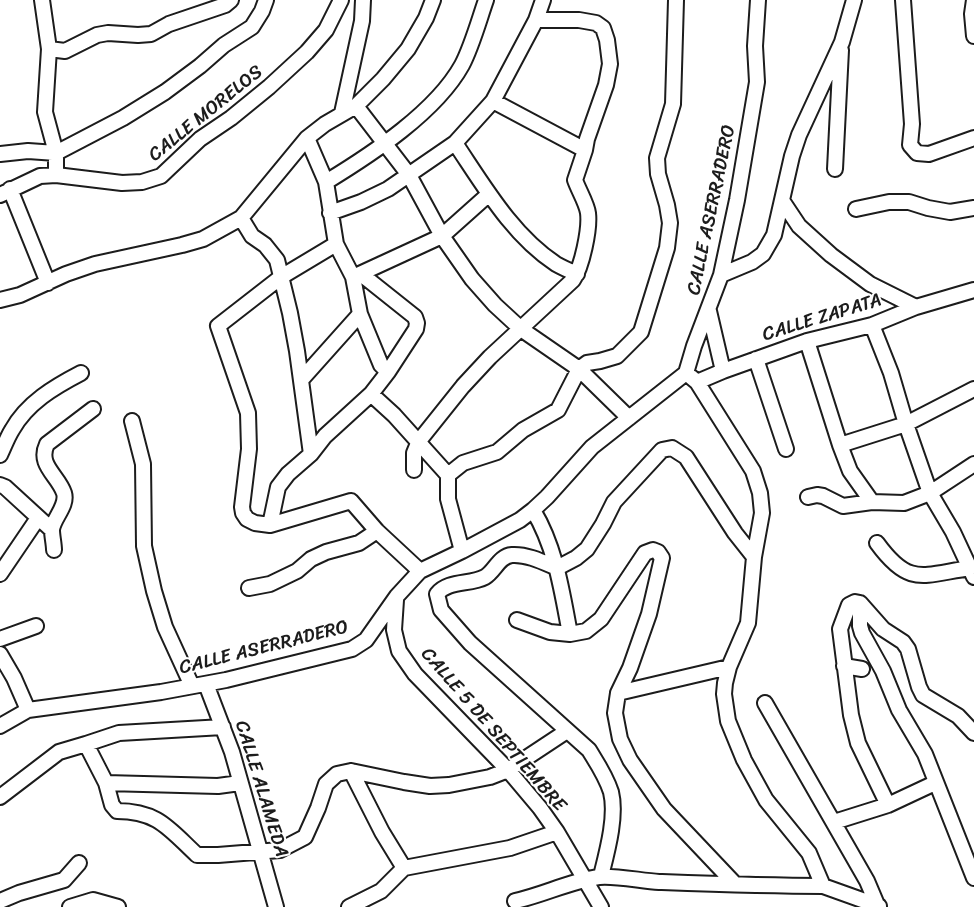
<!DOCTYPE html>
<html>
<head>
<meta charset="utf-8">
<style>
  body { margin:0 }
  canvas { display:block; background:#fff }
</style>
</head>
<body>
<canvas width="974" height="907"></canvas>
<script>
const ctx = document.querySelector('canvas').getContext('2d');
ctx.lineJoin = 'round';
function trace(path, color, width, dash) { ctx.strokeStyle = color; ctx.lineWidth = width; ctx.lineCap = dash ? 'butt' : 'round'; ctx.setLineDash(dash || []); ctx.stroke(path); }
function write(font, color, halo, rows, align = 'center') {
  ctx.font = font + ' Sriracha,sans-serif'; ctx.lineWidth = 4; ctx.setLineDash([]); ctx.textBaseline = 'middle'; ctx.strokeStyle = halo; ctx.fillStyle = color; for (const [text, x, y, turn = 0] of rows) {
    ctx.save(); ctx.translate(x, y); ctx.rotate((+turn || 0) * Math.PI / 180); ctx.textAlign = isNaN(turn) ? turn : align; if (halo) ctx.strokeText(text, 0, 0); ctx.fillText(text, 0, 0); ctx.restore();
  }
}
const minor = new Path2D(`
  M42,0L49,49L45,112L56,153V175
  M903,0L912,124L910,145L917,153L929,154L974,138
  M974,0L972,14L974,36
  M49,49L65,51L97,35L108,33L138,35L151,34L169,24L225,5L231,0
  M493,101L585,150
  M356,106L409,175L442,236L472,279L495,305L521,329L579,369L629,418
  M342,113L362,21L363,0
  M307,138L326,182L336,244L353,277L360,314L381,365L388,372
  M455,143C484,186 512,235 556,264C563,268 570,271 577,274
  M0,154L28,151L56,153L123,118L165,92L200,66L224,45L252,27L262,11L266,0
  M835,169L841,50
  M326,182C372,154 436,112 462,65C472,46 479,20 486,0
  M10,189L48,283
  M0,195L40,176L56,175L122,183L142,182L161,176L200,139L231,118L269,87L307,52L326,30L341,0
  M783,202L799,226L831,255L870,284L916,307
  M856,209L889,202H909L928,208L950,212L974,208
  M330,213L361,202L388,189L455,143L493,101L536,20L543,0
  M241,218L252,236L265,245L277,260L290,313L297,351L311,454
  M336,244L281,277L218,326L248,413L249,449L242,507L243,513L247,519L255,523L270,525L351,501L377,531L420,571
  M721,275L752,262L763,254L774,235L792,156L799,135L842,42L854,0
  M353,277L442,236L489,194
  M0,300L20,295L66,274L95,264L182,245L203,239L241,218L307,138L325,124L356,106L383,79L408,49L426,18L433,0
  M709,311L723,371
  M872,325L891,373L906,424L930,493L953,532L974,577
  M807,341L840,445L850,471L872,502
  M756,359L786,449
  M691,377L697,382L723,371L807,341L872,325L916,307L974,290
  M301,380L360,314
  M697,382L753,471L760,493L762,513L754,557L748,623L729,667L725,683L724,694L728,721L744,760L766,800L809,853L823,886L879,906
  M371,394L394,415L448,475
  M132,421L143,464L144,546L154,591L165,627L192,686
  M840,445L906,424L974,389
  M0,455C4,447 7,438 12,430C27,403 54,387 81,373
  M414,470V453L419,441L463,386L490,357L573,280C582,267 590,229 588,213C587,204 578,189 575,180L585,150L587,139L606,85L610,64L607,40L603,28L596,23L579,20H536
  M0,485L5,487L52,530
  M808,497L817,495L823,496L843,506L872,502L904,503L930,493L974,464
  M533,510C556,548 562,592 570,634
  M270,525L278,487L288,474L311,454L325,436L371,394L388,372L416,329L417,323L415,317L361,274
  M877,543C909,587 922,575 970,568
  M54,550C54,544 52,536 52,530C53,518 68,506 64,493C58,475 37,465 47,444L93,409
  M462,551L448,499V475L463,463L497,452L523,430L558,410L579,369L587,363L600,361L617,356L641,332L667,248L670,223L667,205L658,174L657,158L673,104L676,0
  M0,574L38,518
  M249,588L270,584L297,571L311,559L326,552L359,543L377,531
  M396,600L394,630L399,651L415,674L508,770L540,808L557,832L601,907
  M860,603V626L862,633L883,671L899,710L925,754L974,878
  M860,603L855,602L849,605L840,629L851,715L858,743L888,805
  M860,603L883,629L903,642L908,649L919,687L923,695L958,716L974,733
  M517,620L550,632L570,634L586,631L601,619L645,553L653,550L658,552L662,558L649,614L630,668L618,693L615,713L620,739L630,760L664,809L735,884
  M0,639L36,626
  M0,654L14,678L28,710
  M844,666L862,669
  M206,684L232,752L276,907
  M618,693L729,667
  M765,703L867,881L878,907
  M0,726L28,710L161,692L226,680L352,649L366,640L397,596L420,571L462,551L520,520L533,510L547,497L592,447L686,373L694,346L721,275L737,200L757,82L755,46L758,0
  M86,744L119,733L223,727
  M351,771L382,832L404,868
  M106,783L218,786L240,783
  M0,797L59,752L86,744L106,783L112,805L117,811C158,811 169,829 197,855H218L280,850L305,837L318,808L326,784L337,774L351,771L404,782L430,786L449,785L490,777L508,770L567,731
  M834,822L888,805L935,783
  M601,876C607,852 617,816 611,792C606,776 597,763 589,750L470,643L441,610L437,594C448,580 470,585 485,577C495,571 499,556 512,555C527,554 543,562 557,568L576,558L587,549L603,524L614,502L662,450L672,448L686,457L735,533L754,557
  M0,901L19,893L64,880L79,863
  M515,901C543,895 570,881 599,877C613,875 642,881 659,882C714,884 768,886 823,886
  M70,907L93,900L118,907
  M349,907L381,891L404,868L510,848L557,832`);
trace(minor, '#1c1c1c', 18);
trace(minor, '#fff', 14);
write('19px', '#1c1c1c', '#fff', [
  ["CALLE MORELOS",206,114,-39],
  ["CALLE ASERRADERO",712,210,-78],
  ["CALLE ZAPATA",822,318,-17],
  ["CALLE ASERRADERO",264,648,-14],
  ["CALLE 5 DE SEPTIEMBRE",493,730,49],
  ["CALLE ALAMEDA",261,789,73]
]);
</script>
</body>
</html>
